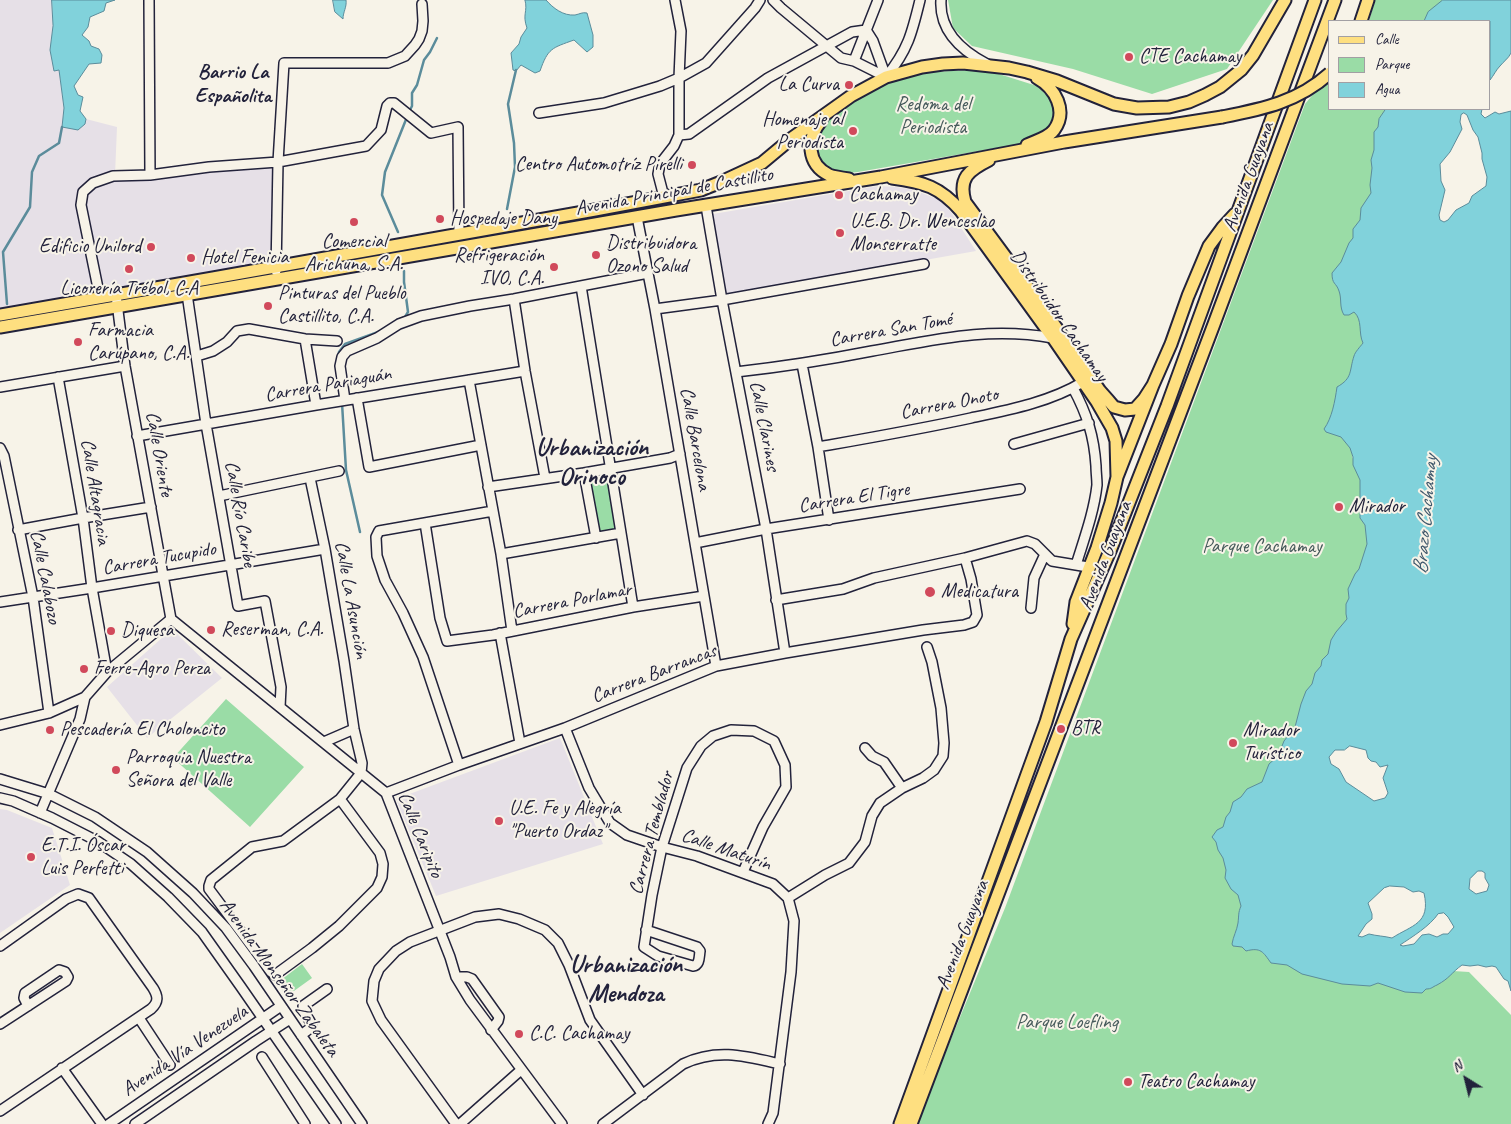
<!DOCTYPE html>
<html>
<head>
<meta charset="utf-8">
<style>
  body { margin:0 }
  #map { position:relative; width:1511px; height:1124px; overflow:hidden; background:#f7f3e8; font-family:Caveat,sans-serif }
  canvas { display:block }
  .legend { position:absolute; left:1328px; top:20px; width:162px; height:90px; box-sizing:border-box; background:#f7f3e8; border:1px solid #a29fa3; margin:0; padding:6px 9px; list-style:none; font-size:15px; color:#22223b }
  .legend li { display:flex; align-items:center; gap:10px; height:25px }
  .legend b { width:25px; border:1px solid #a29fa3 }
  .north { position:absolute; left:1441px; top:1054px; width:50px; height:50px; -webkit-text-stroke:4px #f7f3e8; paint-order:stroke; rotate:324deg; font-size:14px; font-weight:700; line-height:20px; text-align:center; color:#22223b }
  .north::after { content:''; display:block; margin:auto; width:18px; height:22px; background:#22223b; clip-path:polygon(50% 0,100% 100%,50% 72%,0 100%) }
</style>
</head>
<body>
<div id="map">
<canvas width="1511" height="1124"></canvas>
<ul class="legend">
<li><b style="height:6px;background:#fedf80"></b>Calle</li>
<li><b style="height:14px;background:#9adca6"></b>Parque</li>
<li><b style="height:14px;background:#81d2db"></b>Agua</li>
</ul>
<div class="north">N</div>
</div>
<script>
const ctx = document.querySelector('canvas').getContext('2d');
ctx.lineJoin = 'round';
function fillPath(path, color) { ctx.fillStyle = color; ctx.fill(path, 'evenodd'); }
function trace(path, color, width, dash) { ctx.strokeStyle = color; ctx.lineWidth = width; ctx.lineCap = dash ? 'butt' : 'round'; ctx.setLineDash(dash || []); ctx.stroke(path); }
function write(font, color, halo, rows, align = 'center') {
  ctx.font = font + ' Caveat,sans-serif'; ctx.lineWidth = 4; ctx.setLineDash([]); ctx.textBaseline = 'middle'; ctx.strokeStyle = halo; ctx.fillStyle = color; for (const [text, x, y, turn = 0] of rows) {
    ctx.save(); ctx.translate(x, y); ctx.rotate((+turn || 0) * Math.PI / 180); ctx.textAlign = isNaN(turn) ? turn : align; if (halo) ctx.strokeText(text, 0, 0); ctx.fillText(text, 0, 0); ctx.restore();
  }
}
fillPath(new Path2D(`
  M0,0H52L53,26L50,50L59,70L64,108L62,127L85,124L86,119L117,127L115,175L279,160L281,267L0,316Z
  M878,186L896,187L914,190L940,200L951,212L976,251L727,295L713,214Z
  M172,629L222,678L147,738L107,687Z
  M560,738L603,844L436,896L396,799Z
  M0,809L7,810L52,828L70,885L0,933Z`), '#e6e0e7');
fillPath(new Path2D(`
  M948,0H1273L1227,69L1152,94L1073,69L972,46L953,28Z
  M1375,0H1457L1445,21H1369Z
  M971,70L999,74L1037,86L1054,102L1052,125L1025,143L858,172L830,175L813,152L820,126L833,113L860,96L896,80L932,72Z
  M1330,74V109H1403L1377,332L1352,456L1387,550L1251,840L1278,960L1469,972L1511,1015V1124H916L1005,908L1305,104Z
  M609,471L619,531L598,535L586,475Z
  M226,699L304,767L250,827L173,758Z
  M302,964L312,978L287,996L277,983Z`), '#9adca6');
const water = new Path2D(`
  M52,0H115L106,3L104,11L90,17L88,27L82,35L89,41L91,46L99,49L102,55L101,63L89,64L74,86L78,95L83,97L80,111L86,119L85,124L78,130L62,127L64,108L59,70L54,71L50,50L53,26Z
  M333,0H346C347,7 343,12 343,19L335,12Z
  M525,0H546C553,8 563,16 575,15C580,14 582,12 587,13L593,35V47L587,52L574,40C552,48 548,48 540,71L535,73L521,65L516,71L513,70L511,53L519,44L521,37L527,28C522,14 528,12 525,0Z
  M1443,0H1511V53C1508,59 1504,61 1500,66C1496,70 1494,75 1490,80V21H1424L1428,12Z
  M1386,109H1482L1481,114L1485,118L1495,112L1499,114L1511,111V991L1508,981L1504,979L1496,967L1492,966L1486,967L1478,965L1470,966L1462,965C1451,973 1450,978 1437,985C1432,987 1432,989 1426,989L1422,993L1405,992L1378,983L1370,986L1342,984L1302,974L1287,965L1271,963C1263,952 1261,947 1246,951L1242,947L1233,946L1232,944C1233,937 1237,930 1238,923C1239,915 1238,913 1241,906L1238,895L1231,889L1225,878L1226,870L1223,858L1218,850L1216,842L1212,837L1217,830L1223,827L1226,817L1230,812L1233,802L1241,797L1247,789L1262,782L1269,764L1278,756L1284,741L1295,727L1301,704L1306,691L1312,684L1315,673L1321,666L1322,660L1328,654L1331,640L1336,632L1347,619L1346,614V604L1349,598L1348,589L1355,574L1359,569L1367,544L1365,525L1360,518V480L1353,465V457L1350,448L1341,437L1326,432L1324,429C1332,418 1335,401 1337,387C1353,378 1349,371 1354,356C1355,352 1360,347 1363,343C1358,333 1363,320 1354,312L1349,315H1344C1339,307 1342,299 1339,291C1336,282 1332,285 1332,273L1341,262L1349,243L1353,238V229L1360,220L1361,208L1371,193L1370,185L1372,168L1371,160L1374,150V132L1378,127L1379,119ZM1464,113L1467,115L1473,130L1478,137L1482,153V159L1487,177L1486,186L1472,196L1469,203L1456,210L1448,220L1444,222L1440,220L1439,215L1445,190L1441,181L1440,164L1450,152L1462,129L1460,122L1461,115ZM1350,746L1366,750L1368,758L1371,761L1376,762L1380,767L1388,765L1383,778L1388,793L1385,798L1374,801L1346,782L1339,769L1331,764L1329,757L1335,750H1344ZM1478,871H1482L1485,873V878L1489,885L1487,891L1476,894L1469,889L1470,879ZM1390,886L1404,887L1413,892L1419,891L1424,893C1431,924 1412,925 1392,938C1384,936 1377,936 1369,934L1362,937L1358,936L1366,924L1372,919V914L1368,903L1384,888ZM1444,913L1448,917L1454,927L1448,934H1443L1437,937L1429,934L1422,935L1414,944L1403,946L1400,945C1412,937 1430,926 1438,914Z`);
fillPath(water, '#81d2db');
trace(water, '#5b8c9b', 1);
trace(new Path2D(`
  M409,112L412,106V93L417,85L424,60L430,52L437,38
  M507,209L515,167L514,143L508,104L516,70
  M398,232L382,195L385,172L407,117
  M7,304L3,252L30,207L32,172L39,156L59,143L62,127
  M400,319L405,317L408,312L404,282V271
  M337,363L339,352L345,344L381,331
  M342,403L346,470L360,532`), '#5b8c9b', 2.5);
const minor = new Path2D(`
  M149,0L150,175
  M773,0L781,8L841,58L854,61L886,77
  M941,0C939,31 962,51 987,64
  M854,61L878,0
  M886,77C908,50 912,33 920,0
  M539,113L604,103L660,86L679,78L706,63L755,8L760,0
  M679,135L689,134L768,78L852,32L866,30L873,41L886,77
  M664,197L658,174L660,164L674,146L679,135V78L681,31L675,0
  M706,206L722,300L766,529L785,653
  M637,217L655,309L716,666
  M276,271L278,162L284,63H388L405,56L415,45L419,39L422,31L423,21L422,4
  M581,286L633,607
  M187,294L206,424L238,606L265,601L281,687L280,707
  M116,295L125,366L171,619
  M100,298L81,205L83,192L93,183L113,176L150,175L209,167L278,162L366,146L381,130L387,106L390,103H394L431,133L458,127L459,234
  M514,299L525,371L545,478
  M655,309L722,300L924,264
  M305,339L316,405
  M197,356L213,351L227,342L237,331L249,329L305,339L337,341
  M802,364L818,447L829,520
  M736,372C781,367 826,360 872,351C934,340 989,326 1053,338
  M58,377L83,518L92,588L107,672
  M469,380L501,554L512,631
  M0,387L125,366
  M1073,388C1087,414 1094,436 1096,466C1096,472 1097,479 1097,485C1094,512 1084,539 1076,565
  M357,398L369,467L481,445
  M345,400L340,366L342,357L347,351L377,338L399,324L421,316L470,306L514,299L648,273
  M137,436L316,405L525,371
  M1014,444L1089,423
  M818,447C869,438 921,429 971,418C1009,410 1050,402 1083,382
  M0,448L4,456L33,597L49,713
  M584,473L596,538
  M310,478L325,549L344,661L354,729L362,763L361,773L340,799L283,841L252,847L211,880L209,886V889L271,972L275,975L312,948L339,926L377,888L382,877L383,864L380,853L340,799
  M488,487L584,473L670,458L680,454
  M219,496L339,471
  M425,523L440,618L447,641L493,635L633,607L704,596
  M18,530L83,518L151,507
  M695,543L766,529L1020,489
  M501,554L621,533
  M776,600L843,589L874,578L965,558L1027,541L1035,544L1052,561L1088,567
  M0,602L92,588L325,549
  M1031,608L1034,578L1045,554
  M171,619L386,793L450,957L456,977L470,1000L562,1124
  M500,633L520,743
  M0,725L49,713L85,697L107,672L171,619
  M565,728L589,788L610,823L627,835L662,847L697,856L773,884L788,898
  M324,742L354,729
  M865,748L872,756L884,762L902,788
  M459,765L423,657L403,613L385,580L377,556L376,537L379,531L493,511
  M0,779L49,794L95,817L147,852L193,893L226,928L254,966L362,1124
  M386,793L459,765L565,728L716,666L785,653L923,630L964,625L973,622L977,615L971,579L965,558
  M0,798L13,801L52,818L97,841L131,864L168,897L202,932L241,987L336,1124
  M40,813L80,719L85,697
  M788,898L825,875L849,863L865,842L872,816L880,803L902,788L923,778L934,770L943,756L944,743L941,708L932,662L927,647
  M646,930L697,947L700,951C699,957 700,965 693,966L658,956L644,947L652,895L662,847L687,768L701,746L713,736L731,730L754,731L774,741L785,765L786,787L763,827L743,872
  M0,946L66,899L78,894L89,898L153,988C158,996 159,1002 151,1009L0,1111
  M456,977H467L472,979L499,1017L498,1021L491,1030
  M139,1018L170,1065
  M0,1024L66,981L68,977L65,972L59,970L25,993L24,998L28,1006
  M301,1035L312,1027C311,1019 303,1015 303,1006L327,989
  M262,1057L305,1124
  M62,1068L102,1124
  M109,1124L281,1006
  M135,1124L256,1041L290,1019
  M456,1124L381,1020L372,1001L374,981L379,969L396,951L410,942L475,917L499,914L519,919L545,930L558,943L569,965L590,1020L643,1095
  M460,1124L521,1070
  M603,1124L683,1064C717,1048 745,1056 780,1064
  M768,1124L773,1113L791,972L794,921L788,898`);
const major = new Path2D(`
  M1361,21L1368,0
  M821,121C806,139 807,164 829,175C835,177 842,178 849,179
  M1027,145C1035,141 1048,138 1054,130C1068,111 1055,88 1037,78
  M989,160C969,170 958,178 965,202L1038,301L1100,391L1108,400L1114,407L1125,410L1135,409L1144,399L1153,385
  M892,178C924,182 940,187 961,211L1053,338L1097,402L1112,428L1116,441L1117,477
  M0,315L213,278L595,210L701,190L721,182L762,163L792,138L851,96L886,77L922,67L943,64L963,63L1009,68L1027,72L1057,81L1114,104L1137,108L1169,107L1189,102L1205,95L1220,87L1241,70L1253,55L1285,0
  M0,327L676,210L881,177L1064,142L1222,117
  M1073,624L1076,602L1097,548L1111,503L1117,477L1153,385L1171,344L1188,296L1209,246L1223,227L1235,214
  M900,1124L1046,722L1071,639L1110,551L1167,406L1315,0
  M911,1124L1214,324L1335,0`);
trace(minor, '#22223b', 12);
trace(major, '#22223b', 15);
trace(minor, '#f7f3e8', 9);
trace(major, '#fedf80', 11);
const majorBridge = new Path2D(`
  M1222,117C1263,109 1298,102 1330,73`);
trace(majorBridge, '#22223b', 15, []);
trace(majorBridge, '#fedf80', 11);
for (const [x, y, r, color] of [
  [1129,57,5,"#d1495b"],
  [849,85,5,"#d1495b"],
  [853,131,5,"#d1495b"],
  [692,165,5,"#d1495b"],
  [839,195,5,"#d1495b"],
  [440,219,5,"#d1495b"],
  [354,222,5,"#d1495b"],
  [840,233,5,"#d1495b"],
  [151,247,5,"#d1495b"],
  [596,255,5,"#d1495b"],
  [191,258,5,"#d1495b"],
  [554,267,5,"#d1495b"],
  [129,269,5,"#d1495b"],
  [268,306,5,"#d1495b"],
  [78,342,5,"#d1495b"],
  [1339,507,5,"#d1495b"],
  [930,592,6,"#d1495b"],
  [211,630,5,"#d1495b"],
  [111,631,5,"#d1495b"],
  [84,669,5,"#d1495b"],
  [1061,729,5,"#d1495b"],
  [50,730,5,"#d1495b"],
  [1233,743,5,"#d1495b"],
  [116,770,5,"#d1495b"],
  [499,821,5,"#d1495b"],
  [31,857,5,"#d1495b"],
  [519,1034,5,"#d1495b"],
  [1128,1082,5,"#d1495b"]
]) { const dot = new Path2D(); dot.arc(x, y, r, 0, 2 * Math.PI); ctx.fillStyle = color; ctx.fill(dot); trace(dot, '#f7f3e8', 2); }
write('20px', '#22223b', '#f7f3e8', [
  ["CTE Cachamay",1139,57],
  ["La Curva",839,85,"right"],
  ["Homenaje al",843,120,"right"],
  ["Periodista",843,143,"right"],
  ["Centro Automotríz Pirelli",682,165,"right"],
  ["Cachamay",849,195],
  ["Hospedaje Dany",450,219],
  ["U.E.B. Dr. Wenceslao",850,222],
  ["Monserratte",850,245],
  ["Comercial",354,242,"center"],
  ["Arichuna, S.A.",354,265,"center"],
  ["Distribuidora",606,244],
  ["Ozono Salud",606,267],
  ["Edificio Unilord",141,247,"right"],
  ["Refrigeración",544,256,"right"],
  ["IVO, C.A.",544,279,"right"],
  ["Hotel Fenicia",201,258],
  ["Licorería Trébol, C.A",129,289,"center"],
  ["Pinturas del Pueblo",278,294],
  ["Castillito, C.A.",278,317],
  ["Farmacia",88,331],
  ["Carúpano, C.A.",88,354],
  ["Mirador",1349,507],
  ["Medicatura",941,592],
  ["Reserman, C.A.",221,630],
  ["Diquesa",121,631],
  ["Ferre-Agro Perza",94,669],
  ["BTR",1071,729],
  ["Pescadería El Choloncito",60,730],
  ["Mirador",1243,731],
  ["Turístico",1243,754],
  ["Parroquia Nuestra",126,758],
  ["Señora del Valle",126,781],
  ["U.E. Fe y Alegría",509,809],
  ["\"Puerto Ordaz\"",509,832],
  ["E.T.I. Óscar",41,846],
  ["Luis Perfetti",41,869],
  ["C.C. Cachamay",529,1034],
  ["Teatro Cachamay",1138,1082]
], 'left');
write('20px', '#465a5b', '#f7f3e8', [
  ["Redoma del",933,105],
  ["Periodista",933,128],
  ["Parque Cachamay",1262,547],
  ["Parque Loefling",1067,1023]
]);
write('20px', '#22223b', '#f7f3e8', [
  ["Avenida Guayana",1249,177,-70],
  ["Avenida Principal de Castillito",674,192,-10],
  ["Distribuidor Cachamay",1059,316,55],
  ["Carrera San Tomé",891,330,-10],
  ["Carrera Pariaguán",328,385,-10],
  ["Carrera Onoto",949,404,-11],
  ["Calle Clarines",764,426,79],
  ["Calle Barcelona",695,439,80],
  ["Calle Oriente",159,454,80],
  ["Calle Altagracia",95,492,81],
  ["Carrera El Tigre",854,498,-9],
  ["Calle Río Caribe",240,514,80],
  ["Avenida Guayana",1106,556,-69],
  ["Carrera Tucupido",159,559,-10],
  ["Calle Calabozo",45,577,79],
  ["Calle La Asunción",351,600,80],
  ["Carrera Porlamar",572,601,-11],
  ["Carrera Barrancas",654,674,-21],
  ["Carrera Temblador",652,833,-75],
  ["Calle Caripito",420,835,68],
  ["Calle Maturín",726,850,19],
  ["Avenida Guayana",963,935,-69],
  ["Avenida Monseñor Zabaleta",279,978,54],
  ["Avenida Vía Venezuela",185,1051,-34]
]);
write('bold 21px', '#22223b', '#f7f3e8', [
  ["Barrio La",233,72],
  ["Españolita",233,96]
]);
write('italic 21px', '#3e576b', '#f7f3e8', [
  ["Brazo Cachamay",1426,515,-85]
]);
write('bold 25px', '#22223b', '#f7f3e8', [
  ["Urbanización",592,448],
  ["Orinoco",592,477],
  ["Urbanización",626,965],
  ["Mendoza",626,994]
]);
</script>
</body>
</html>
